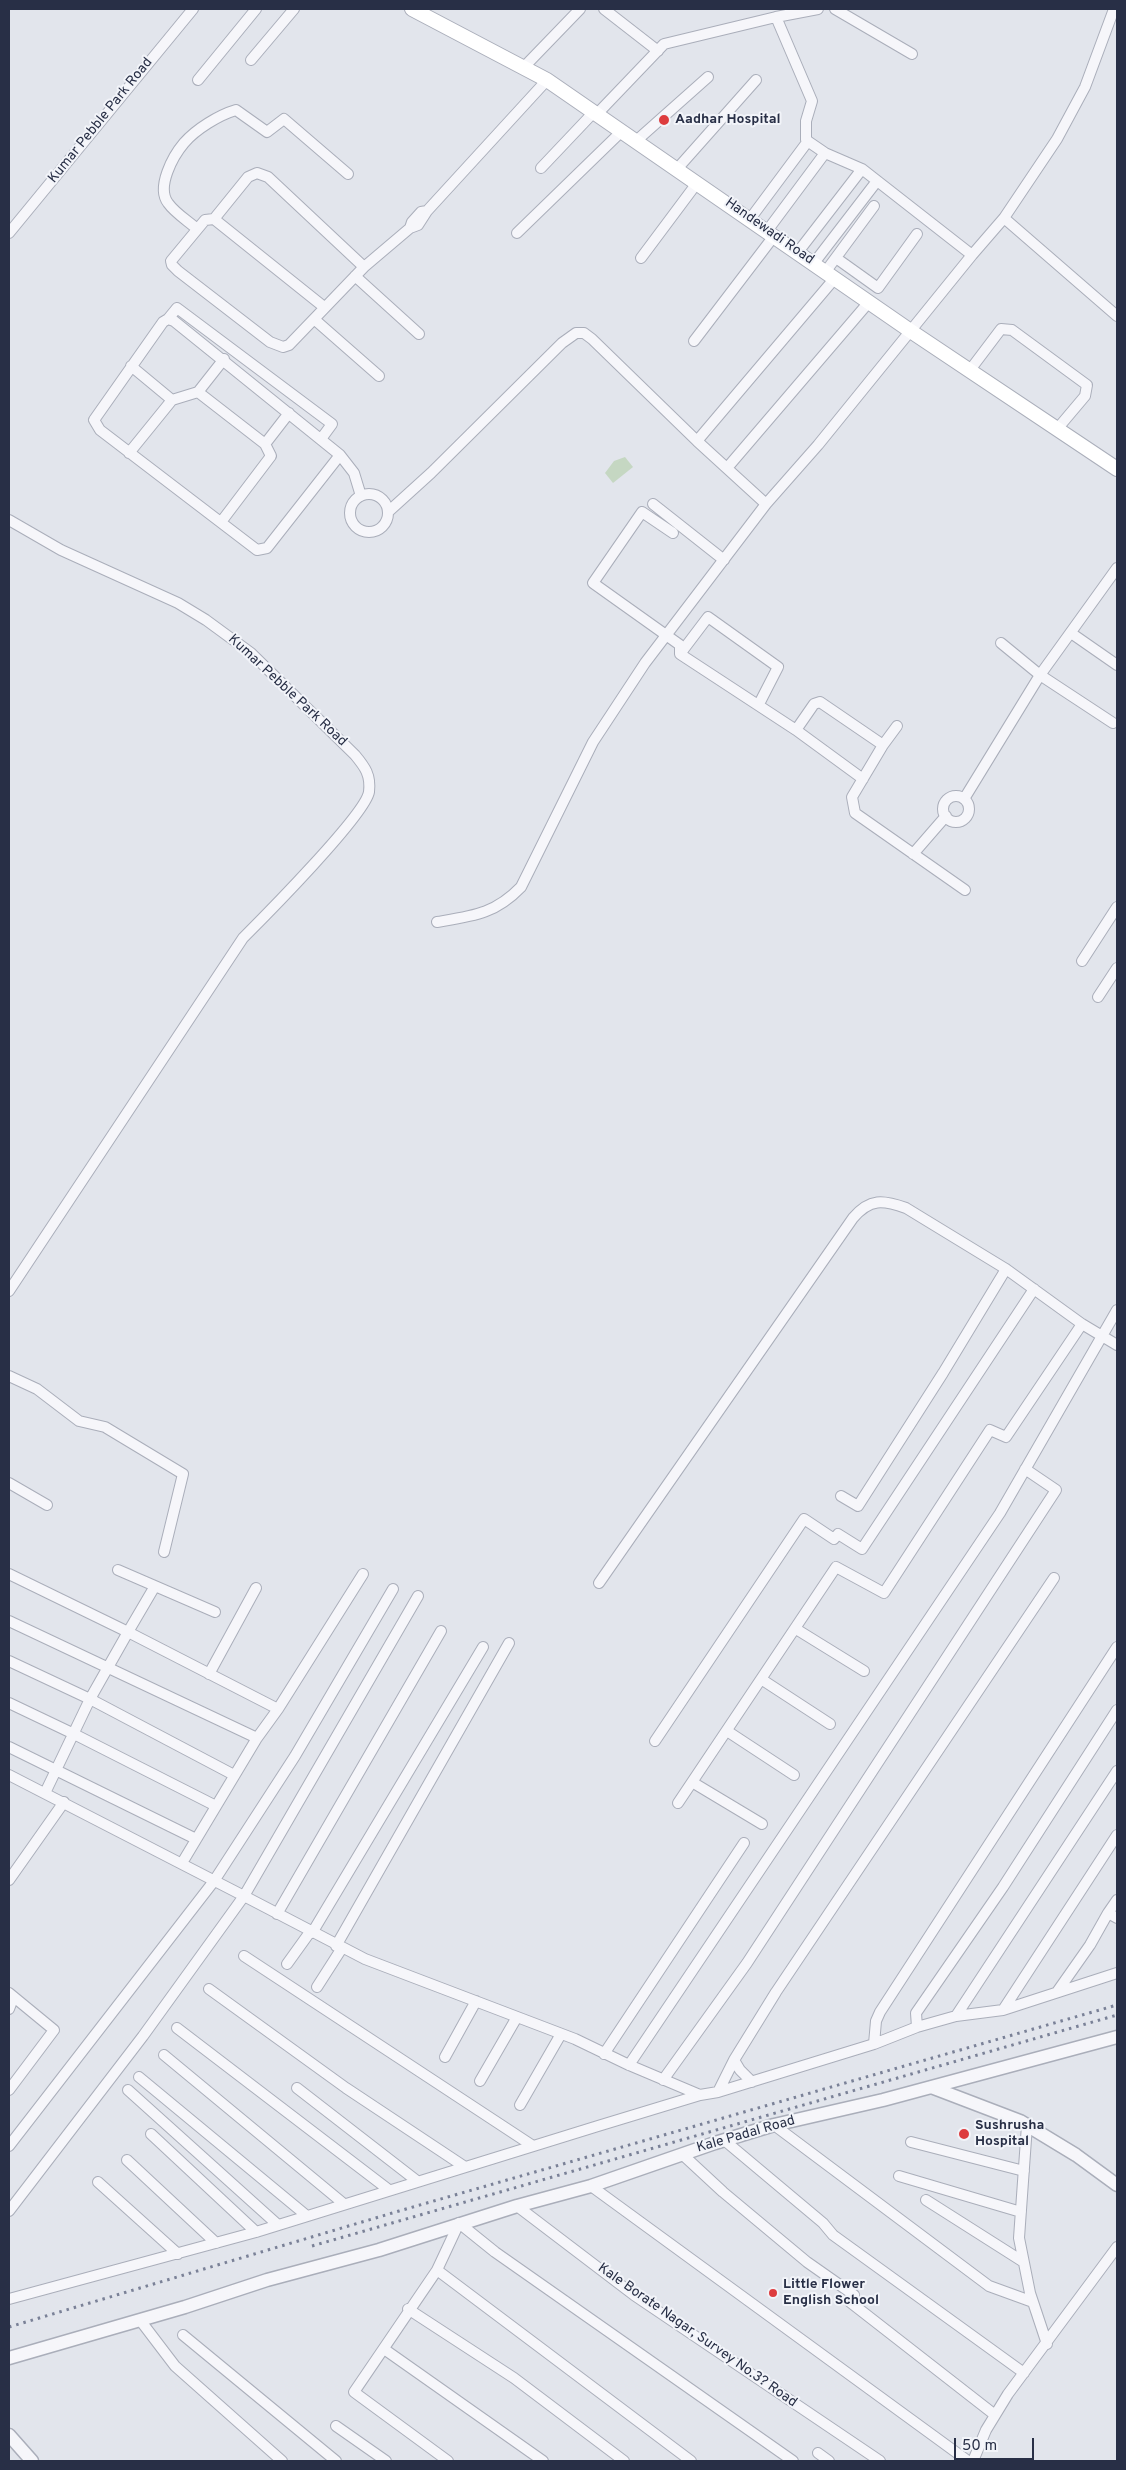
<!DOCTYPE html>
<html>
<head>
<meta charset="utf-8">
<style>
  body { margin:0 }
  #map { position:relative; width:1126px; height:2470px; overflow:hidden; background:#e2e5ec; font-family:Overpass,sans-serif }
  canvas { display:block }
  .frame { position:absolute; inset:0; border:10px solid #282f46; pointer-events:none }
  .scale { position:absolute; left:954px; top:2438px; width:80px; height:22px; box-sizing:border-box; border:2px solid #282f46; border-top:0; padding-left:6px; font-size:15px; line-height:18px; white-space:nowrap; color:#282f46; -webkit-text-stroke:4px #f2f4f9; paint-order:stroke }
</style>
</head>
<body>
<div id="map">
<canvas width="1126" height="2470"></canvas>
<div class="frame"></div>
<div class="scale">50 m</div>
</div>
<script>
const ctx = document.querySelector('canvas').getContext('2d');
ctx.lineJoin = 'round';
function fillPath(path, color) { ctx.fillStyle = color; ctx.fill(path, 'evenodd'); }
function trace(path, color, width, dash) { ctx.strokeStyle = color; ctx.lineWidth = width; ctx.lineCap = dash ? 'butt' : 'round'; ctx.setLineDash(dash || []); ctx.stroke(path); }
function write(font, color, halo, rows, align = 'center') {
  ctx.font = font + ' Overpass,sans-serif'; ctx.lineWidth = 4; ctx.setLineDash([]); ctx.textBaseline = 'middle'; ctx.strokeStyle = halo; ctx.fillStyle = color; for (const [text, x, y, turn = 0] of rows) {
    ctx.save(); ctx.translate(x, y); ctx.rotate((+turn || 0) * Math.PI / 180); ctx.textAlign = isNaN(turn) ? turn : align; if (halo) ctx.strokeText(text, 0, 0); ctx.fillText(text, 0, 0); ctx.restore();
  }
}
fillPath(new Path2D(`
  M625,457L633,467L613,483L605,473L614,461Z`), '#c5d7c2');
const minor = new Path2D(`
  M604,9L658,51
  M818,9L776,17L812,101L806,121V140L825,153L862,169L972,255
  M835,9L912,54
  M251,60L294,9
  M524,67L580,9
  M198,80L256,9
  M597,114L664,44L776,17
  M636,141L708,77
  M541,168L594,112
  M677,169L756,80
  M1004,218L1117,316
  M214,219L248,177L257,173L268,177L364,267
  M750,219L808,141
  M410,228L412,222L421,212L427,211
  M197,229C188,221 175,213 168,203C156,187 173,156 184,143C196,129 219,115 236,110L267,132L284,119L348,174
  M767,231L825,153
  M9,233L193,9
  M517,233L622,131
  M798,252L862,169
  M641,258L697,183
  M836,258L878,288L917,234
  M814,263L877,181
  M826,271L874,206
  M355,276L419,334
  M324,307L214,219L205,220L171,261L172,265L178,271L270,342L283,347L289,345L364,267L410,228L418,225L427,211L547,80
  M168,319L177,308L332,424L321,439
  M314,319L379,376
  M694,341L774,236
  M131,366L172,400
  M970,370L1001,329L1012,330L1087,385L1085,396L1058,428
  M198,392L265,444L271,456L221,522
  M697,441L835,278
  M265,444L289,413
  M129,453L172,400L198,392L224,359
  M340,455L267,548L257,550L100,430L94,420L163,322L168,319L174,321L340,455L354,473L361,496
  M727,468L869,302
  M350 513a19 19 0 1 1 38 0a19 19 0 1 1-38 0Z
  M653,504L724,560
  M388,512L431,473L562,343L576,333H584L592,339L697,441L766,504
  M9,520L61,550L178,603L206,620L251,653L355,755C365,767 371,775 369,792C365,815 265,916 243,938L9,1291
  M673,533L642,512L593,583L680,645V654L796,730L814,704L820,702L883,745L897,726
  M1071,633L1117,665
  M1001,643L1040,675L1113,723
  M680,654L708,617L778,667L759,704
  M796,730L863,779
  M883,745L852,797L855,813L965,890
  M943 809a13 13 0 1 1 26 0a13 13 0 1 1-26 0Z
  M964,799L1040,675L1117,568
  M913,854L946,816
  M437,922C473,916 495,914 521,887L593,742L645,663L766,504L818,445L972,255L1004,218L1057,139L1085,87L1114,9
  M1082,961L1117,907
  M1098,997L1117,968
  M9,1376L37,1389L79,1421L105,1427L183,1474L164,1552
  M9,1483L47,1505
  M841,1496L858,1506L943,1373L1006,1269
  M118,1570L155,1586
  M9,1574L128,1632L155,1586L215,1612
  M599,1583L853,1218C870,1198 883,1200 906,1208L1006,1269L1082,1324L1117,1345
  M9,1621L257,1738
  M796,1629L864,1671
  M9,1661L90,1699L234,1775
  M209,1674L256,1588
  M761,1679L830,1724
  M9,1703L74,1734L216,1806
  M727,1731L794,1775
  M655,1741L804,1519L834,1539L838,1534L862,1549L1034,1289
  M9,1747L196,1839
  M9,1775L244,1896L418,1596
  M692,1782L762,1824
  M45,1793L90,1699L128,1632L278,1709
  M678,1803L836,1567L884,1593L990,1430L1006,1437L1082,1324
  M1117,1835L1003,2010L1117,1973
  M182,1863L257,1738L278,1709L363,1574
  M9,1880L64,1802
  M1117,1900L1108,1913L1117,1918
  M277,1914L441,1631
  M312,1933L483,1647
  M336,1946L509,1643
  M244,1956L533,2146
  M287,1964L310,1932
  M317,1987L342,1948
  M209,1989L346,2088L465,2167
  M1057,1992L1090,1945L1108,1913
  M9,1993L54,2030L9,2090
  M9,2009L12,2001V1996
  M1003,2010L956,2016L1117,1771
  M956,2016L917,2027L916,2013L1003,1887L1117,1710
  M177,2028L389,2190
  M874,2044L876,2021L880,2012L1117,1647
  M604,2054L744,1843
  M164,2055L344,2204
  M445,2057L476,2001
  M734,2060L740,2070L752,2082
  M629,2065L1000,1513L1117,1310
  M139,2077L307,2216
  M663,2080L747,1963L1056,1490L1025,1469
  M480,2081L517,2017
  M297,2088L417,2181
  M128,2090L278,2225
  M718,2092L734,2060L776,1992L1054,1578
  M520,2105L561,2034
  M774,2125L989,2286L1033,2302
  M1027,2125L1019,2238L1030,2293L1047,2344
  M151,2134L256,2232
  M724,2140L823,2223L833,2235L1024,2373
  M911,2142L1024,2171
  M9,2146L214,1881L295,1756L393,1589
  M682,2154L723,2192L807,2262L854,2295L850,2302L995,2415
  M127,2160L216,2243
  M899,2176L1021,2212
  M98,2182L178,2254
  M591,2186L968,2461
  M926,2200L1022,2261
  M517,2206L634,2295L880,2461
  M9,2211L143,2036L244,1896L365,1959L575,2039L629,2065L700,2095
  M437,2270L691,2461
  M9,2299L256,2232L598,2126L700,2095L718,2092L874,2044L917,2027
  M408,2309L514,2378L624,2461
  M140,2320L175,2366L282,2461
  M183,2335L336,2461
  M384,2349L543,2461
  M336,2426L386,2461
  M818,2453L829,2461
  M448,2461L354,2392L437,2270L459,2223L495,2252L793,2461
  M973,2461L986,2430L1008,2394L1117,2247`);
const tertiary = new Path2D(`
  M931,2087L1020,2121L1076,2155L1117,2185
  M9,2358L185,2307L267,2280L379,2250L517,2206L591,2186L715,2143L774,2125L883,2100L1117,2037
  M9,2435L32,2461`);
const secondary = new Path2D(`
  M412,9L547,80L912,332L1117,469`);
trace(minor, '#aaaeba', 12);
trace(tertiary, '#aaaeba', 15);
trace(secondary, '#aaaeba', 16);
trace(minor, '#f6f6fa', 10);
trace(tertiary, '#f6f6fa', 12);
trace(secondary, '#fff', 14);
trace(new Path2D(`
  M312,2246L1117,2015
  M9,2327L399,2211L1117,2005`), '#7a8197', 3, [2.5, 5]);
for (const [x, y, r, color] of [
  [664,120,6,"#dd3c3e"],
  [964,2134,6,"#dd3c3e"],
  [773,2293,5,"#dd3c3e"]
]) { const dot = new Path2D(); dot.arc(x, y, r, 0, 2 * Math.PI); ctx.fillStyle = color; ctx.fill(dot); trace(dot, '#f2f4f9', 2); }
write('bold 14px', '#282f46', '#f2f4f9', [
  ["Aadhar Hospital",675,120],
  ["Sushrusha",975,2126],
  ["Hospital",975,2142],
  ["Little Flower",783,2285],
  ["English School",783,2301]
], 'left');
write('14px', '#282f46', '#f2f4f9', [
  ["Kumar Pebble Park Road",101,121,-51],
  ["Handewadi Road",769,232,35],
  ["Kumar Pebble Park Road",287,691,43],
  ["Kale Padal Road",746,2135,-16],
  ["Kale Borate Nagar, Survey No.3? Road",697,2336,35]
]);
</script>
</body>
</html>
